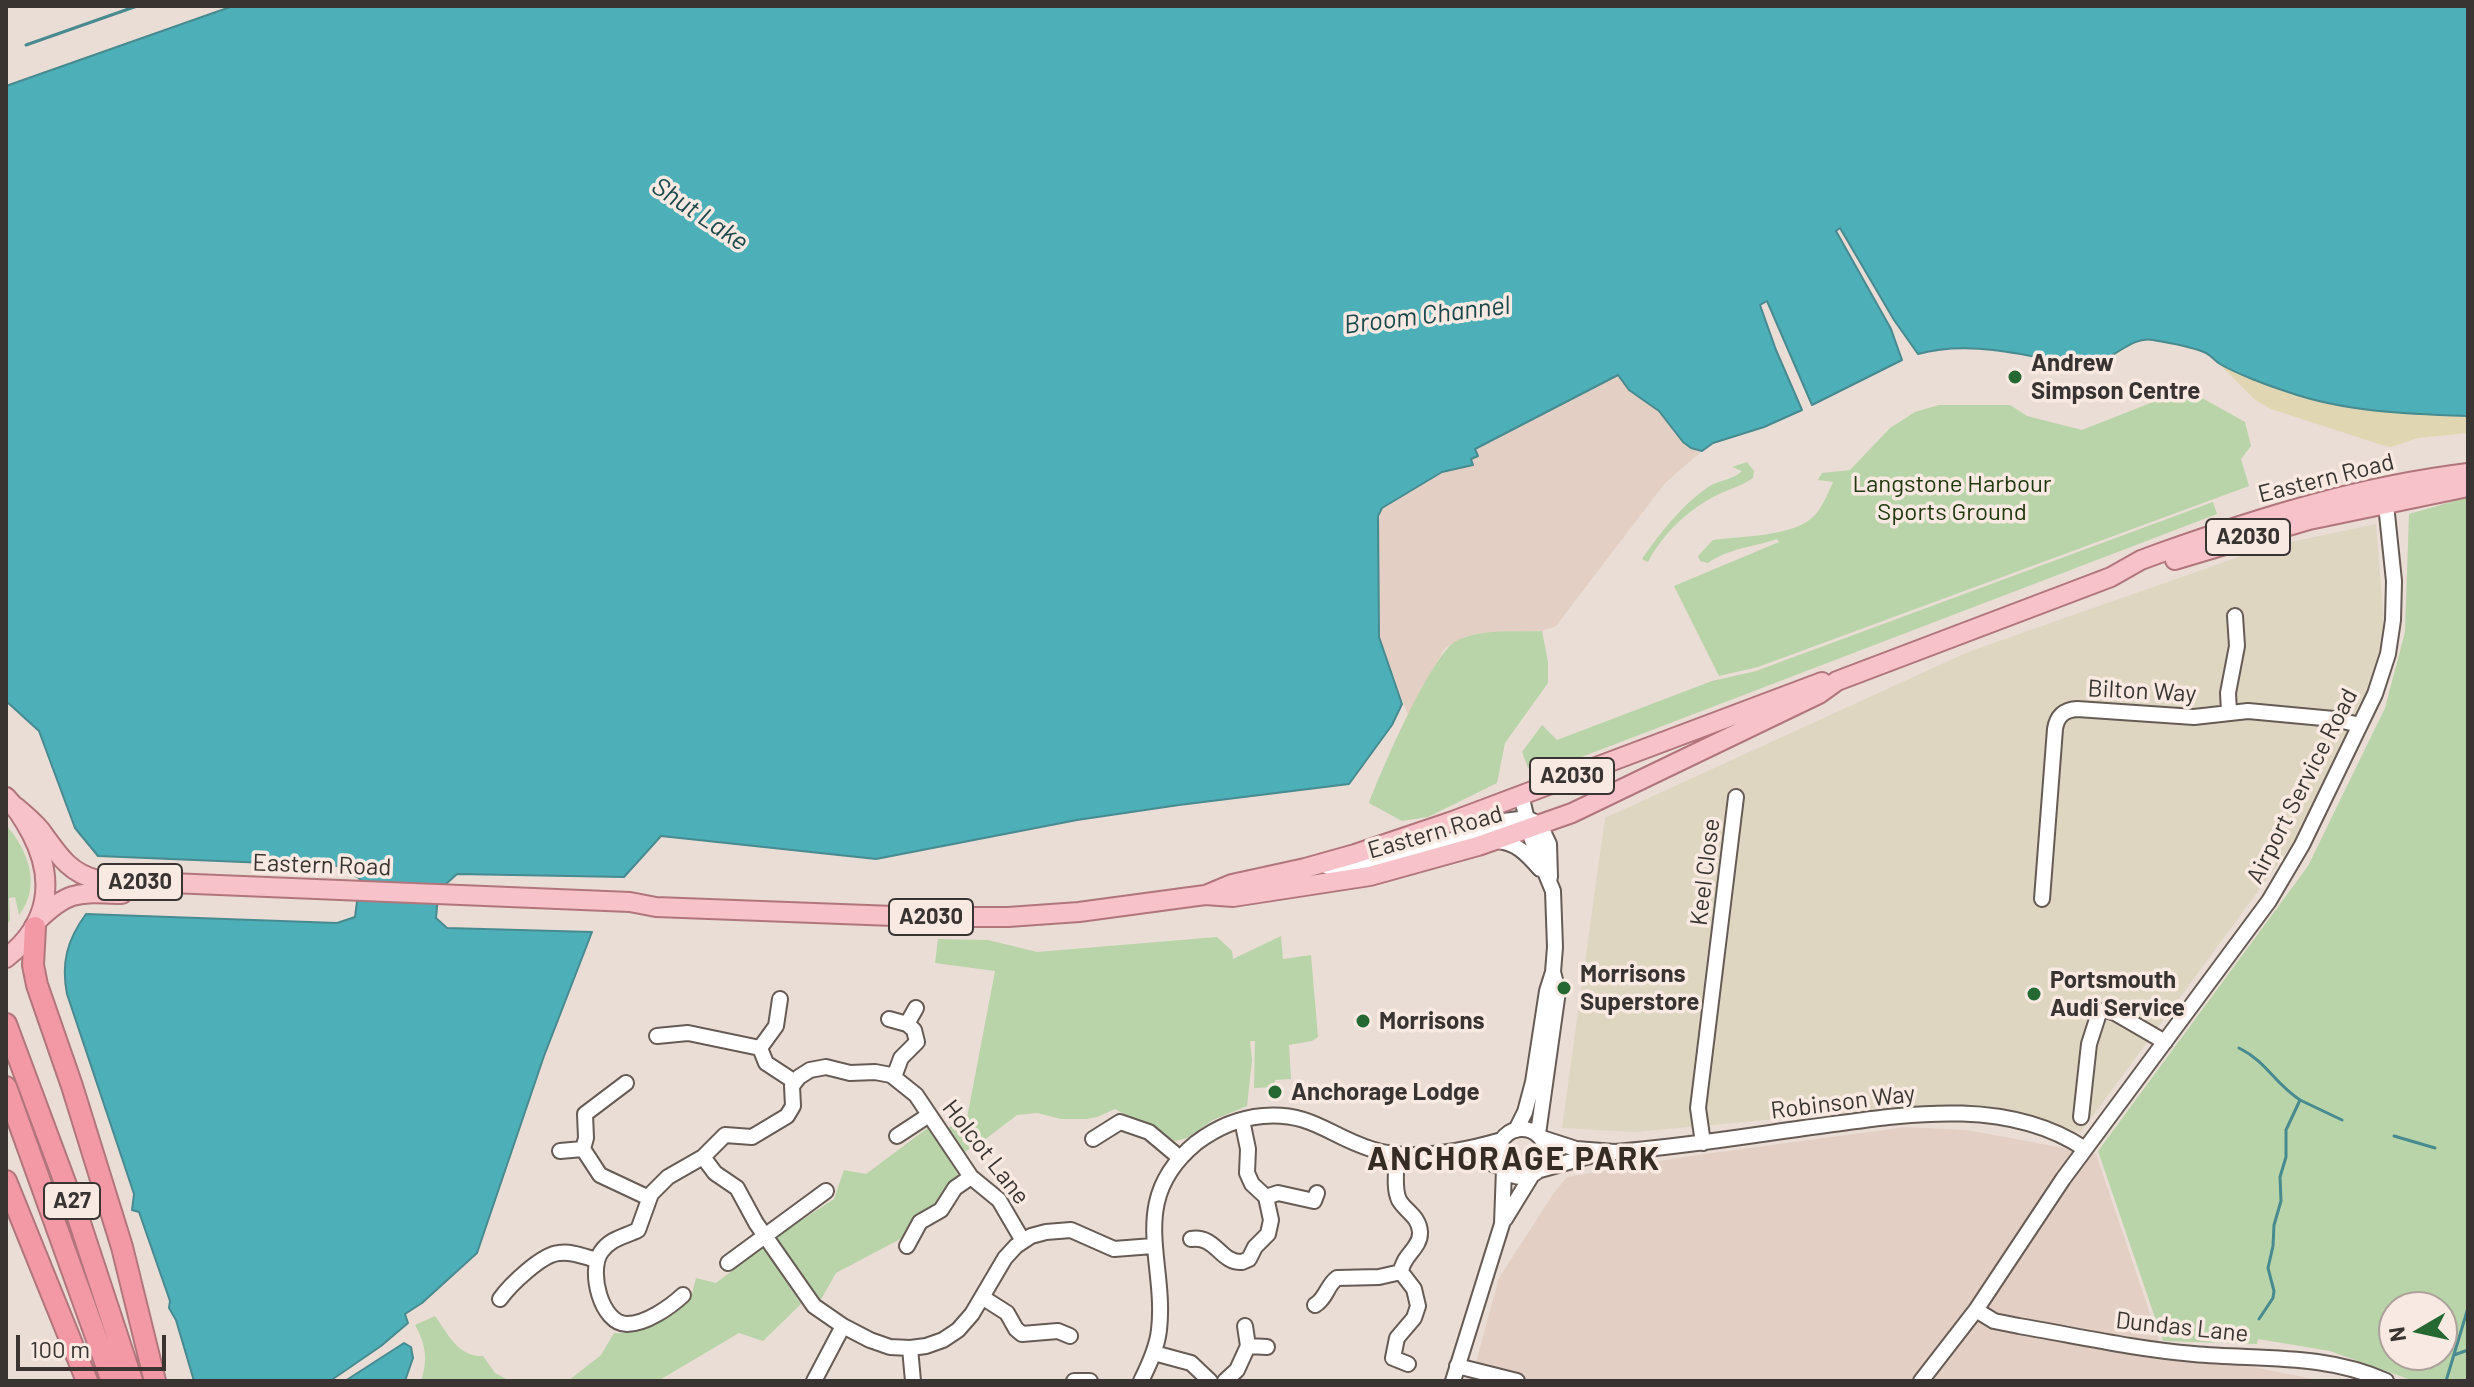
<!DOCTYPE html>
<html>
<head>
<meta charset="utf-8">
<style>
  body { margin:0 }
  #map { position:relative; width:2474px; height:1387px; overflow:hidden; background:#eaddd5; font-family:Barlow,sans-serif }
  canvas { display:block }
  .frame { position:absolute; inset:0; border:8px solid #393431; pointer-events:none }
  .north { position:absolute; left:2378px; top:1291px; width:80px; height:80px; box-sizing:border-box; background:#f8eae2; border:2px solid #aca19b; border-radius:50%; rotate:261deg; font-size:22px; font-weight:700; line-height:32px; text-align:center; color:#393431 }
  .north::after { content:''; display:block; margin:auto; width:28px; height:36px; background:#266832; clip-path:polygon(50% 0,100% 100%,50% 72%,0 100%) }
  .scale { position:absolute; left:16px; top:1335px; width:150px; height:36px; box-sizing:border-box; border:4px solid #393431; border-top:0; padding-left:10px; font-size:24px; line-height:28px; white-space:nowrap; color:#393431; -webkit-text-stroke:6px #f8eae2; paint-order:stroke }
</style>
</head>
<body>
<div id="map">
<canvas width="2474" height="1387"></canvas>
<div class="frame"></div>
<div class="north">N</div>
<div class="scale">100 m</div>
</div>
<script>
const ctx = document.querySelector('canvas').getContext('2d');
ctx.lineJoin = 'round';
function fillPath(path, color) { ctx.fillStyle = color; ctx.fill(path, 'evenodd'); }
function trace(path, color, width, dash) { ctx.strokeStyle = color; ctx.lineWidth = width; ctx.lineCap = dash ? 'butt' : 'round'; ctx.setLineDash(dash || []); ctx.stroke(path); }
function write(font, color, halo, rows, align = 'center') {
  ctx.font = font + ' Barlow,sans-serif'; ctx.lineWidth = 7; ctx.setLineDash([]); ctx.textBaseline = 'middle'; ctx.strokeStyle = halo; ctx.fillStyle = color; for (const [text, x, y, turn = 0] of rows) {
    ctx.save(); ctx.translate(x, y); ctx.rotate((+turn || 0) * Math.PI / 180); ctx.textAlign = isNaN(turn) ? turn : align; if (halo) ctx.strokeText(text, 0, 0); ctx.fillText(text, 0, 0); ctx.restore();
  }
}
fillPath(new Path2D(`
  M2376,524L2386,649L2314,815L2081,1132L1927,1105L1635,1132L1562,1128L1605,818L1968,652L2267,547Z`), '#ded6c1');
fillPath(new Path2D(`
  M1619,375L1629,390L1659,411L1683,442L1691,448L1702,451L1665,483L1556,626L1542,631L1481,633L1464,637L1450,645L1444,649L1408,715L1379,637V511L1442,472L1473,465L1471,459L1477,456L1475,450Z
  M1906,1127L1967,1130L2096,1154L2160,1343L2168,1351L2325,1381H1471L1499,1278L1553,1194L1567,1177L1690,1156Z`), '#e3cfc3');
fillPath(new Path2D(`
  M2186,389L2245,422L2251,446L2241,459L2249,486L1758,667L1719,676L1674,586L1779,542L1777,539C1754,547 1729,548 1708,563L1700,561L1698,556L1713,540C1741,536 1795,537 1815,515C1823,506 1828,493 1833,482L1818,480L1822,473L1850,470L1890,428L1915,412L1939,405H2010L2027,416L2082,430Z
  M1747,462L1754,471L1753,478C1742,486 1729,489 1717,495C1689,509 1663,533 1648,562L1642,559C1660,533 1681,506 1708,487C1720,479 1732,481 1742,471L1732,467Z
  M2468,497V1381H2414L2330,1351L2258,1339L2257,1344L2163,1341L2098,1151L2308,866L2385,708L2405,632L2409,514ZM2394,1307H2442V1355H2394Z
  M2213,502L2217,514L1550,769L1528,768L1522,752L1542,725L1557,740L1712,681L1756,671Z
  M1542,631L1548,662V683L1505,743L1497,783L1428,817L1402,821L1369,803C1381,771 1431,655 1456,641C1481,628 1514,632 1542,631Z
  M6,825C28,850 42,886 19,915L15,897L9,898L10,920L6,927Z
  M1281,936L1283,959L1311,955L1318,1037L1312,1041L1289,1045L1291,1079L1275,1080V1087L1254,1088L1255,1041H1250L1252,1060L1247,1106L1213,1120L1187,1138L1175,1141L1115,1109L1097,1117L1086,1119H1061L1037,1113L1017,1115L987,1138L961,1154L946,1129L967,1118L995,971L935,963L938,939L988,940L1037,952L1217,937L1232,951L1233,959Z
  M929,1127L960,1178L938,1209L904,1237L836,1273L819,1303L774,1238L834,1199L844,1170L866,1174Z
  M763,1247L801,1304L763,1341L739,1333L658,1381H568L601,1355L614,1333C642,1336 668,1313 691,1298L696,1278L716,1283Z
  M435,1316C448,1334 458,1357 483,1356L495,1373L510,1381H421C428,1360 426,1345 415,1325Z`), '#b9d4a9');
fillPath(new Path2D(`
  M2011,313L2468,399V433L2418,438L2391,447L2382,445L2271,409L2254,399L2209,354L2151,339L2134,342L2115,355L2093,364L2047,360L1994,348L1945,349L1918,354L1894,320Z`), '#e0d7b2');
const water = new Path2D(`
  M233,6H2468V416C2408,414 2345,412 2288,392C2269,386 2237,374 2220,364C2215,361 2212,356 2206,353C2191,346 2169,343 2153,340C2127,335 2110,368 2080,364C2026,357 1973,339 1918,354L1894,320L1840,228L1836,231L1891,329L1902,360L1812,405L1767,301L1760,305L1776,350L1802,410L1764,427L1713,443L1702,451L1691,448L1683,442L1659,411L1629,390L1618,375L1475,449L1478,456L1471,459L1473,465L1442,472L1382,508L1378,516L1379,637L1402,704L1392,725L1349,784L1179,805L1077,820L876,859L661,836L624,877L457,874L446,884H439L436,918L447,928L592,932L544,1056L477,1253L422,1303L405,1314L408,1323L381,1346L330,1381H194L176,1320L169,1308L170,1301L139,1212L132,1210L134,1194L67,994C61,963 67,940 86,914L337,923L355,917L360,879L339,866L98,856L75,828L39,731L6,701V86Z
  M404,1343L411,1347L413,1358L405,1381H345Z`);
fillPath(water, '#4dafb8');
trace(water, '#478a90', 2);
trace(new Path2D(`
  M26,45L137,6
  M2239,1048C2267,1062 2273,1082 2300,1100L2286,1130V1157L2280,1177L2281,1201L2274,1225L2273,1246L2268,1268L2274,1291L2273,1298L2259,1319
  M2300,1100L2342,1120
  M2394,1136L2435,1148
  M2454,1355L2468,1350
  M2446,1381L2468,1308`), '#478a90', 3);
const minor = new Path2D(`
  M2229,712L2228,693L2237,646L2235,616
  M1495,841C1515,841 1527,854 1540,869
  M1328,867L1380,860L1447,842L1504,821L1527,818L1540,825L1549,844L1550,877
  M2042,899L2055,729C2057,716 2064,710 2077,709L2194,717L2248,711L2334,719L2360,725
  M780,999L776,1026L760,1048L766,1063L795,1082
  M889,1019L907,1024
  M657,1036L688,1033L760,1048
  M894,1077L901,1058L917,1042L914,1030L907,1024L916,1008
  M626,1083L585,1114L586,1138L583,1149L600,1175L649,1198
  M2081,1117L2089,1044L2099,1013L2106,1010L2115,1013L2165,1042
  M1498 1153a24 24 0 1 1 48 0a24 24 0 1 1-48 0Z
  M1516,1130L1525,1112L1533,1082L1547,991L1553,972L1555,947L1553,891L1532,840L1521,795
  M1538,1134L1558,991L1553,972
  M897,1136L929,1115
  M1542,1138L1576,1149L1615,1152C1679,1147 1741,1137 1804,1128C1896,1116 2003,1094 2085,1149
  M1093,1139L1120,1122L1149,1132L1180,1158
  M1703,1143L1698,1108L1736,797
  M560,1151L583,1149
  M1459,1151L1501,1167
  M703,1157L715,1173L737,1188L756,1223L814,1306L843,1326L870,1340L890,1347L910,1348L926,1346L943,1340L958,1330L972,1314L1005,1258L1016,1246L1031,1236L1046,1232L1071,1230L1114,1249L1153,1246
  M1540,1170L1597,1154
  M1266,1197L1278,1193L1314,1201L1317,1193
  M1505,1219L1532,1175
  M1191,1239C1216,1235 1220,1263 1242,1262L1249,1259L1255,1247L1268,1234L1271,1220L1266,1197L1252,1184L1247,1173L1248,1149L1242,1120
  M907,1246L920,1222L941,1210L955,1188L971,1177
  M728,1263L826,1191
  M1401,1272L1414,1289L1418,1306L1414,1318L1397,1338L1393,1358L1408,1364
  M683,1295C670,1307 646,1324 627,1324C601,1324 588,1271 601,1252C611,1238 624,1237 638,1230L651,1194L668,1177L703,1157L725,1135L752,1137L787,1116L793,1106L792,1086L799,1077L810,1070L826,1067L850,1073L875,1072L891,1075L916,1095L971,1177L999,1200L1023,1241
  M982,1297L1007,1313L1016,1329L1022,1334L1058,1331L1070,1336
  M500,1299C510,1285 542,1254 559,1253C572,1251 585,1257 597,1260
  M1315,1305C1326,1299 1327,1285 1337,1278L1379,1277L1401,1272C1402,1256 1421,1248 1420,1232C1419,1216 1406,1212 1399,1200C1393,1187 1397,1168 1397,1154
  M1976,1310L1994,1321L2019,1326C2077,1336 2135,1349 2194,1354C2259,1360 2324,1353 2386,1381
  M1245,1326L1248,1346
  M910,1348L913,1381
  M1154,1353L1191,1363L1210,1381
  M1457,1366L1517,1381
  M814,1381L843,1326
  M1074,1381H1090
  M1141,1381C1149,1365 1157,1348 1159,1330C1167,1260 1126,1201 1196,1143C1216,1128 1238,1118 1263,1116C1312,1112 1329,1136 1371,1149C1410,1162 1464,1151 1502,1140
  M1225,1381L1237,1370L1248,1346L1267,1347
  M1453,1381L1502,1224L1504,1169
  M1921,1381L1976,1310L2063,1179L2269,901L2302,845L2375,694L2388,654L2393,620L2394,581L2385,495`);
const major = new Path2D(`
  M2175,560L2309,520L2468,487
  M6,797C17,808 24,820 31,833C56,880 49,925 6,958
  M16,807C25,815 37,824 44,835C59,856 71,874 98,880L630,902L656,907L920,917H1008L1079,912L1205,895L1233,897L1370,876L1478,846L1572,813L1819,694L1837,681L2111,577L2141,560L2160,553C2261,517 2361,486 2468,473
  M1208,894L1232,884L1305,868L1355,854L1450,822L1822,682
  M38,920C70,889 80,893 122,894`);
const highway = new Path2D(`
  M35,927L33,965L37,985L72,1086L122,1247L155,1381
  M6,1024L79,1220L132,1381
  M6,1087L112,1381
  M6,1181L87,1381`);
trace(minor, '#675b55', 18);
trace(major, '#b1767c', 22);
trace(highway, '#b1767c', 24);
trace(minor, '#fff', 14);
trace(major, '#f7c2c9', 18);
trace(highway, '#f299a5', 20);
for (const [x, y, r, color] of [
  [2015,377,8,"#266832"],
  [1564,988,8,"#266832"],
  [2034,994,8,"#266832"],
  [1363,1021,8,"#266832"],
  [1275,1092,8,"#266832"]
]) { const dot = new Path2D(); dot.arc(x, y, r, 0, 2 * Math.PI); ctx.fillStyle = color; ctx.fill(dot); trace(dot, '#f8eae2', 3); }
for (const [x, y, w] of [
  [2248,537,84],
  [1572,776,84],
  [140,882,84],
  [931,917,84],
  [72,1201,56]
]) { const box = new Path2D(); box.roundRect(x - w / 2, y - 18, w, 36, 6); ctx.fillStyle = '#f8eae2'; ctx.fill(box); trace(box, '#393431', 2); }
write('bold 22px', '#393431', null, [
  ["A2030",2248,537],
  ["A2030",1572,776],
  ["A2030",140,882],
  ["A2030",931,917],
  ["A27",72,1201]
]);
write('bold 24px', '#393431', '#f8eae2', [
  ["Andrew",2031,363],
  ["Simpson Centre",2031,391],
  ["Morrisons",1580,974],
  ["Superstore",1580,1002],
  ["Portsmouth",2050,980],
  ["Audi Service",2050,1008],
  ["Morrisons",1379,1021],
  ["Anchorage Lodge",1291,1092]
], 'left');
write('24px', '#393431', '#f8eae2', [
  ["Eastern Road",2326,478,-14],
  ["Bilton Way",2142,691,3],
  ["Airport Service Road",2302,786,-63],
  ["Eastern Road",1435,832,-16],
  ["Eastern Road",322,865,2],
  ["Keel Close",1705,872,-83],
  ["Robinson Way",1843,1102,-7],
  ["Holcot Lane",986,1152,52],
  ["Dundas Lane",2182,1327,6]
]);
write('24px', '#20380d', '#f8eae2', [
  ["Langstone Harbour",1952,484],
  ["Sports Ground",1952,512]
]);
write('italic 26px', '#1a474b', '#f8eae2', [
  ["Shut Lake",700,214,34],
  ["Broom Channel",1427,315,-7]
]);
ctx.letterSpacing = '2px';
write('bold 32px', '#362c26', '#f8eae2', [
  ["ANCHORAGE PARK",1514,1159]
]);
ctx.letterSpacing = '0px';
</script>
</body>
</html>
